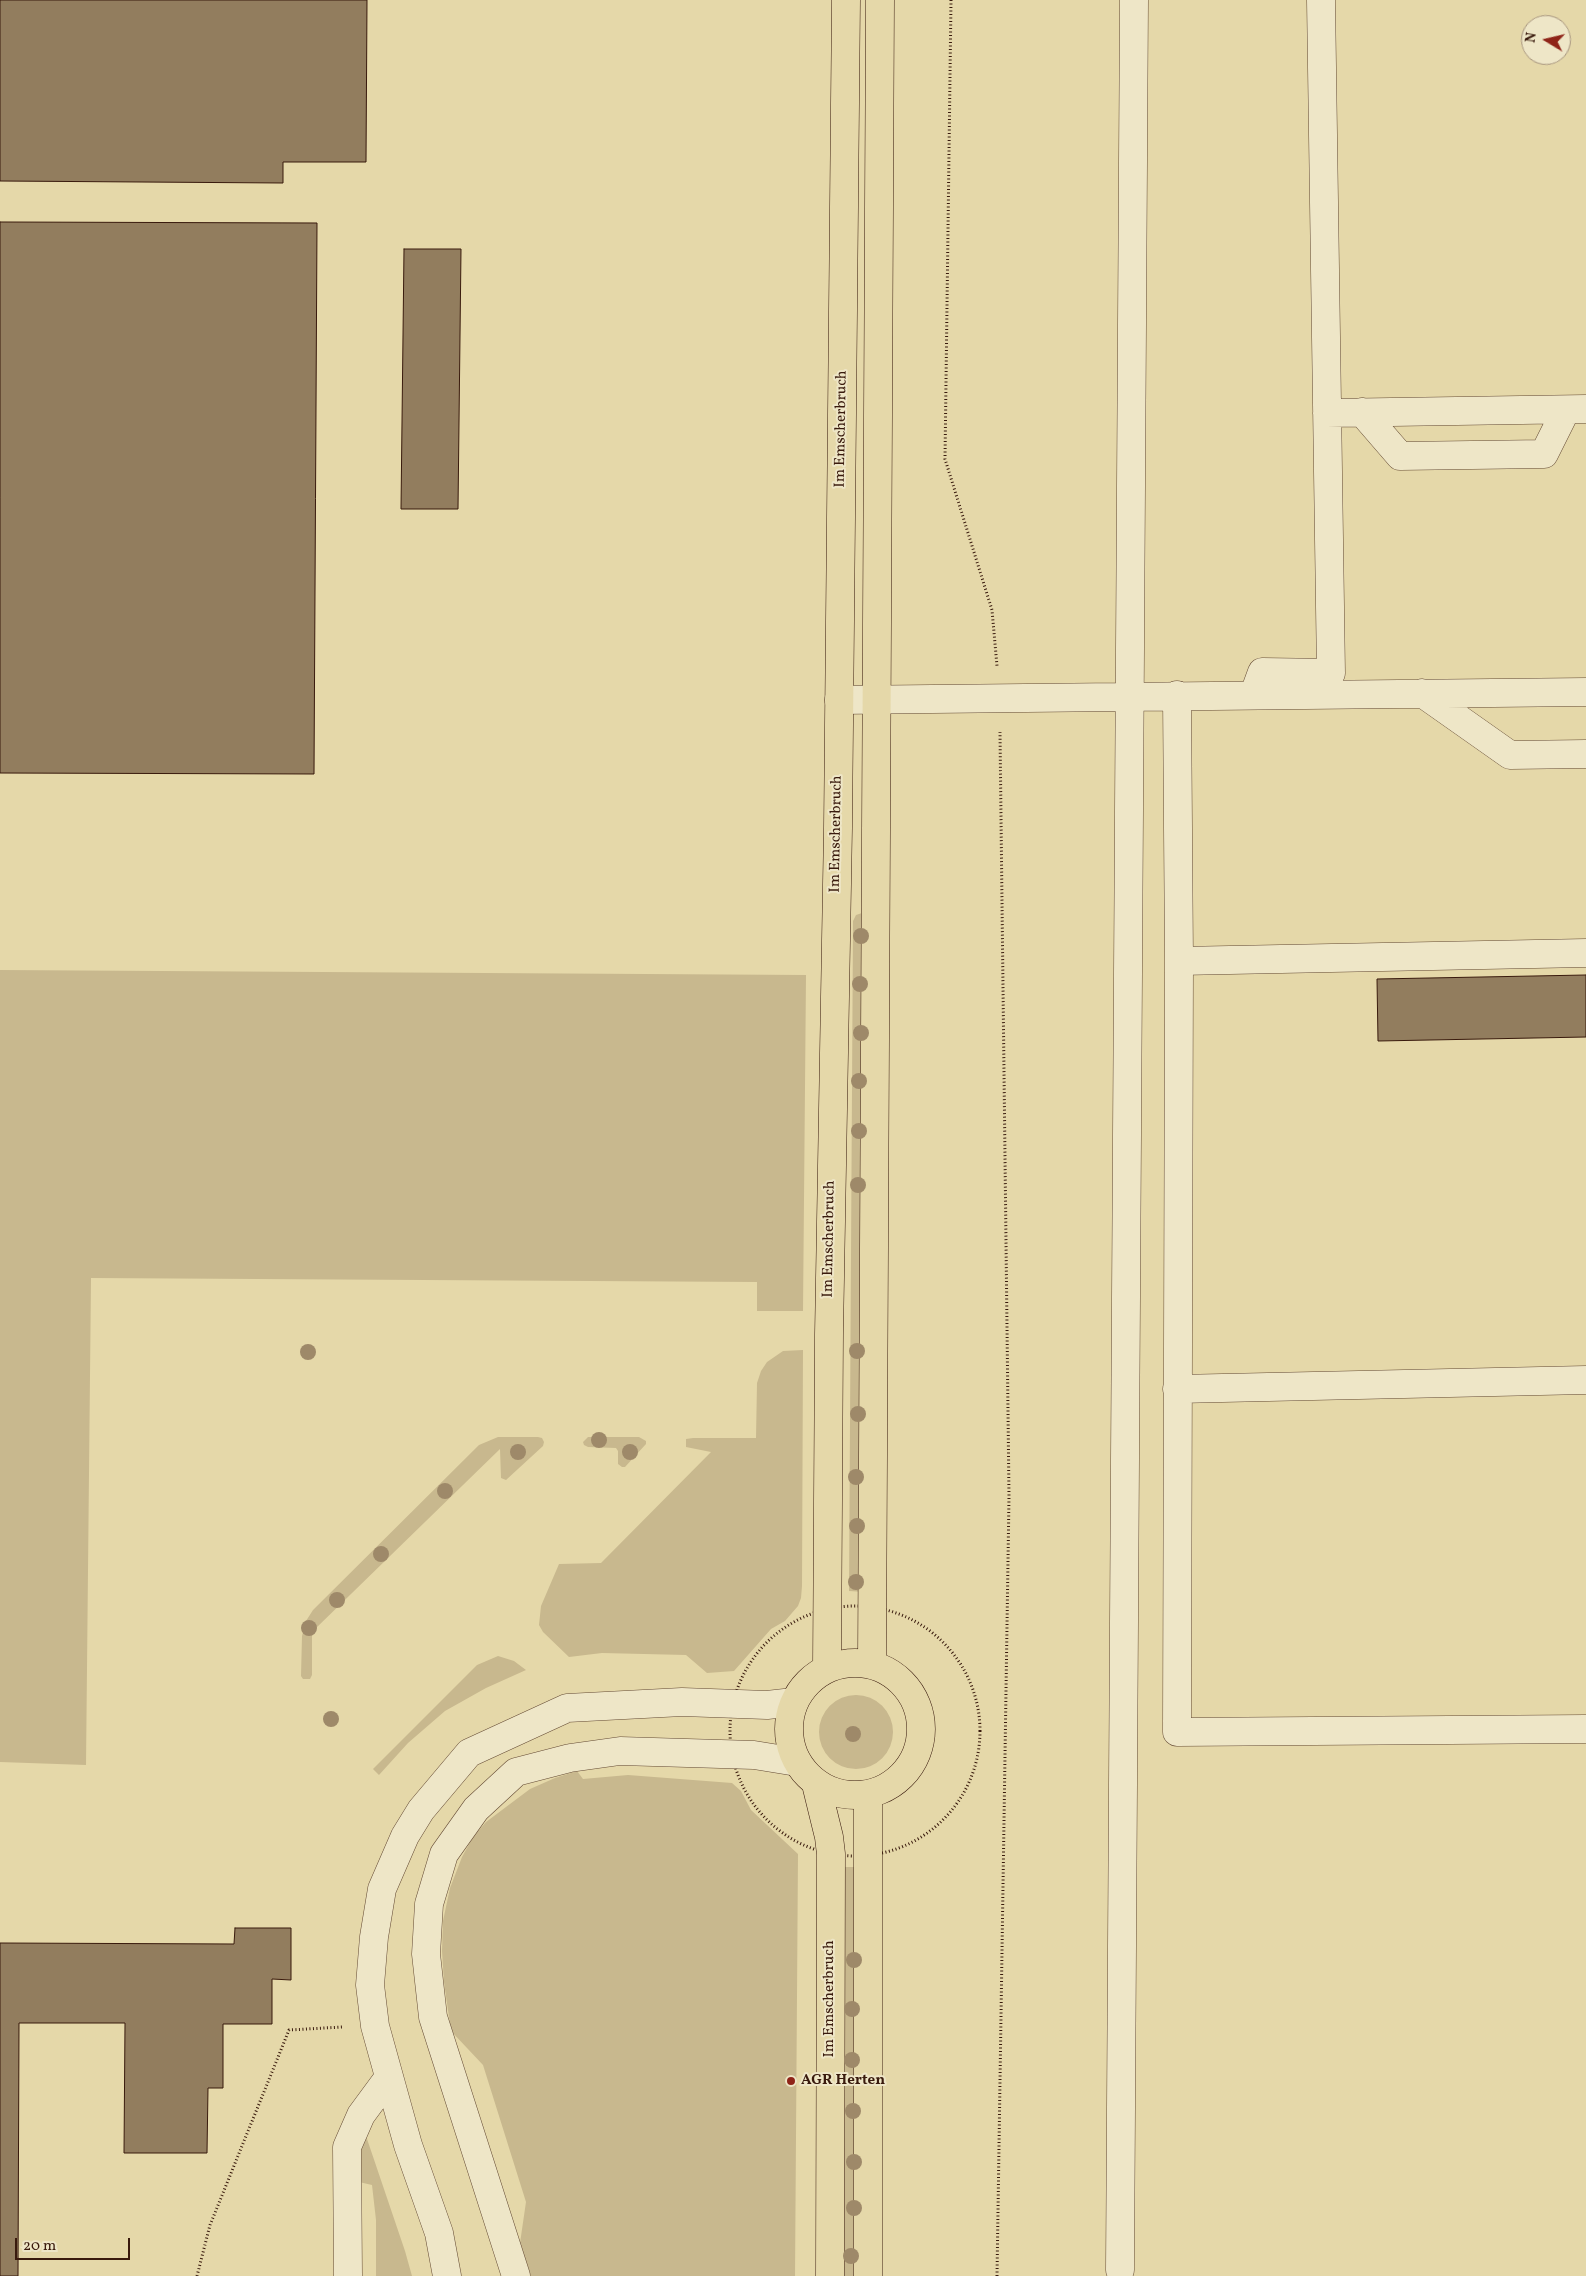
<!DOCTYPE html>
<html>
<head>
<meta charset="utf-8">
<style>
  body { margin:0 }
  #map { position:relative; width:1586px; height:2276px; overflow:hidden; background:#e5d8a9; font-family:Vollkorn,serif }
  canvas { display:block }
  .north { position:absolute; left:1521px; top:15px; width:50px; height:50px; box-sizing:border-box; background:#eee6c7; border:1px solid #a6947d; border-radius:50%; rotate:279deg; font-size:14px; font-weight:700; line-height:20px; text-align:center; color:#391a0d }
  .north::after { content:''; display:block; margin:auto; width:18px; height:22px; background:#8f2418; clip-path:polygon(50% 0,100% 100%,50% 72%,0 100%) }
  .scale { position:absolute; left:15px; top:2238px; width:115px; height:22px; box-sizing:border-box; border:2px solid #391a0d; border-top:0; padding-left:6px; font-size:15px; line-height:18px; white-space:nowrap; color:#391a0d; -webkit-text-stroke:4px #eee6c7; paint-order:stroke }
</style>
</head>
<body>
<div id="map">
<canvas width="1586" height="2276"></canvas>
<div class="north">N</div>
<div class="scale">20 m</div>
</div>
<script>
const context = document.querySelector('canvas').getContext('2d');
context.lineJoin = 'round';
function fillPath(path, color) {
  context.fillStyle = color;
  context.fill(path, 'evenodd');
}
function toPath(rows) {
  const path = new Path2D();
  for (const r of rows) {
    if (r.length === 3) {
      path.moveTo(r[0] + r[2], r[1]);
      path.arc(r[0], r[1], r[2], 0, 2 * Math.PI);
      continue;
    }
    path.moveTo(r[0], r[1]);
    for (let i = 2; i < r.length; i += 2) path.lineTo(r[i], r[i + 1]);
  }
  return path;
}
function stroke(path, color, width, dash) {
  context.strokeStyle = color;
  context.lineWidth = width;
  context.lineCap = dash ? 'butt' : 'round';
  context.setLineDash(dash || []);
  context.stroke(path);
}
function label(font, color, halo, rows, align = 'center') {
  context.font = font + ' Vollkorn,serif';
  context.lineWidth = 4;
  context.setLineDash([]);
  context.textBaseline = 'middle';
  context.strokeStyle = halo;
  context.fillStyle = color;
  for (const [text, x, y, turn = 0] of rows) {
    context.save();
    context.translate(x, y);
    context.rotate((+turn || 0) * Math.PI / 180);
    context.textAlign = isNaN(turn) ? turn : align;
    if (halo) context.strokeText(text, 0, 0);
    context.fillText(text, 0, 0);
    context.restore();
  }
}
fillPath(toPath([
  [862,913,866,914,865,1592,849,1591,853,921,856,915],
  [0,970,806,975,803,1311,757,1311,757,1282,91,1278,86,1765,0,1762],
  [803,1350,802,1586,801,1598,798,1606,785,1621,771,1629,734,1671,707,1673,686,1655,602,1653,569,1657,543,1632,539,1625,541,1606,559,1564,601,1563,711,1452,686,1447,686,1439,693,1438,756,1438,757,1383,761,1371,767,1362,783,1351],
  [498,1437,538,1437,542,1438,544,1442,543,1446,506,1480,501,1478,500,1449,314,1630,312,1634,312,1675,310,1679,303,1679,301,1676,302,1636,306,1621,313,1610,479,1445],
  [588,1437,639,1437,646,1441,646,1444,625,1467,622,1467,618,1464,618,1451,616,1448,588,1447,584,1445,583,1442],
  [498,1656,514,1661,526,1670,486,1688,445,1711,408,1743,379,1775,373,1769,477,1665],
  [856,1732,37],
  [577,1771,583,1779,628,1775,732,1783,741,1791,751,1810,798,1854,795,2276,531,2276,520,2243,526,2202,483,2065,451,2031,444,1982,442,1951,443,1921,450,1888,462,1857,473,1837,486,1822,530,1789,555,1778],
  [845,1867,864,1867,860,2276,844,2276],
  [366,2136,405,2251,412,2276,376,2276,376,2220,372,2185,359,2182,358,2147]
]), '#c8b88e');
const building = toPath([
  [0,0,367,0,366,162,283,162,283,183,0,181,0,0],
  [0,222,317,223,314,774,0,773,0,222],
  [404,249,461,249,458,509,401,509,404,249],
  [1586,975,1586,1037,1378,1041,1377,979,1586,975],
  [235,1928,291,1928,291,1980,272,1979,272,2024,223,2024,223,2088,208,2088,207,2153,124,2153,125,2023,19,2023,18,2276,0,2276,0,1943,234,1944,235,1928]
]);
fillPath(building, '#927d5e');
stroke(building, '#391a0d', 1);
const minor = toPath([
  [1362,412,1400,456,1544,454,1566,410],
  [1327,413,1586,409],
  [1422,693,1510,755,1586,754],
  [1254,694,1262,672,1331,673,1321,0],
  [1177,695,1179,961,1177,1732,1586,1729],
  [839,700,1586,692],
  [1179,961,1586,953],
  [1177,1389,1586,1380],
  [1120,2270,1134,0],
  [348,2276,347,2147,361,2115,389,2077],
  [447,2276,439,2233,408,2145,375,2026,370,1985,374,1937,382,1889,405,1836,421,1810,469,1753,567,1708,682,1702,767,1705,794,1702],
  [516,2276,433,2017,426,1954,429,1904,444,1854,476,1809,516,1772,570,1758,620,1751,754,1755,797,1762]
]);
const major = toPath([
  [855,1729,66],
  [872,1664,880,0],
  [827,1668,829,1334,838,828,846,0],
  [816,1784,829,1837,831,1854,830,2276],
  [868,2276,868,1795]
]);
stroke(minor, '#644a34', 29);
stroke(major, '#391a0d', 29);
stroke(toPath([
  [951,0,945,459,992,610,997,666],
  [855,1731,125],
  [197,2276,210,2225,289,2030,342,2027],
  [997,2276,1009,1496,1000,732]
]), '#391a0d', 3, [1, 2.5]);
stroke(minor, '#eee6c7', 28);
stroke(major, '#e5d8a9', 28);
context.fillStyle = '#9e8969';
for (const [x, y] of [
  [861,936],
  [860,984],
  [861,1033],
  [859,1081],
  [859,1131],
  [858,1185],
  [857,1351],
  [308,1352],
  [858,1414],
  [599,1440],
  [518,1452],
  [630,1452],
  [856,1477],
  [445,1491],
  [857,1526],
  [381,1554],
  [856,1582],
  [337,1600],
  [309,1628],
  [331,1719],
  [853,1734],
  [854,1960],
  [852,2009],
  [852,2060],
  [853,2111],
  [854,2162],
  [854,2208],
  [851,2256]
]) {
  context.beginPath();
  context.arc(x, y, 8, 0, 2 * Math.PI);
  context.fill();
}
for (const [x, y, r, color] of [
  [791,2081,5,"#8f2418"]
]) {
  const dot = new Path2D();
  dot.arc(x, y, r, 0, 2 * Math.PI);
  context.fillStyle = color;
  context.fill(dot);
  stroke(dot, '#eee6c7', 2);
}
label('15px', '#391a0d', '#eee6c7', [
  ["Im Emscherbruch",842,429,-89],
  ["Im Emscherbruch",837,834,-89],
  ["Im Emscherbruch",830,1239,-89],
  ["Im Emscherbruch",830,1999,-90]
]);
label('bold 15px', '#391a0d', '#eee6c7', [
  ["AGR Herten",801,2081]
], 'left');
</script>
</body>
</html>
